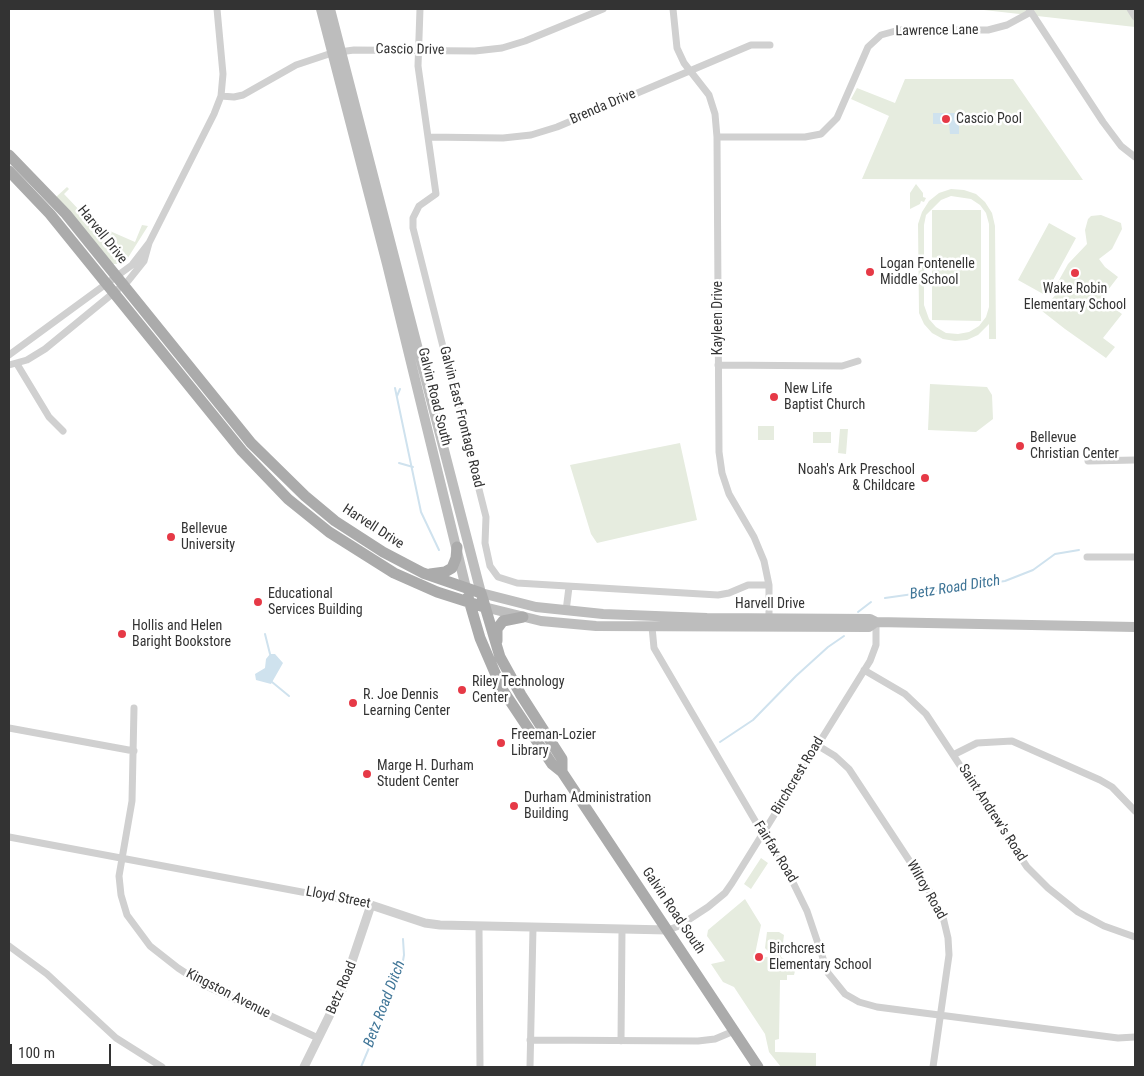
<!DOCTYPE html>
<html>
<head>
<meta charset="utf-8">
<style>
  body { margin:0 }
  #map { position:relative; width:1144px; height:1076px; overflow:hidden; background:#fff; font-family:"Roboto Condensed",sans-serif }
  canvas { display:block }
  .frame { position:absolute; inset:0; border:10px solid #333; pointer-events:none }
  .scale { position:absolute; left:10px; top:1044px; width:101px; height:22px; box-sizing:border-box; border:2px solid #333; border-top:0; padding-left:6px; font-size:15px; line-height:18px; white-space:nowrap; color:#333; -webkit-text-stroke:4px #fff; paint-order:stroke }
</style>
</head>
<body>
<div id="map">
<canvas width="1144" height="1076"></canvas>
<div class="frame"></div>
<div class="scale">100 m</div>
</div>
<script>
const context = document.querySelector('canvas').getContext('2d');
context.lineJoin = 'round';
function fillPath(path, color) {
  context.fillStyle = color;
  context.fill(path, 'evenodd');
}
function toPath(rows) {
  const path = new Path2D();
  for (const r of rows) {
    path.moveTo(r[0], r[1]);
    for (let i = 2; i < r.length; i += 2) path.lineTo(r[i], r[i + 1]);
  }
  return path;
}
function stroke(path, color, width, dash) {
  context.strokeStyle = color;
  context.lineWidth = width;
  context.lineCap = dash ? 'butt' : 'round';
  context.setLineDash(dash || []);
  context.stroke(path);
}
function label(font, color, halo, rows, align = 'center') {
  context.font = font + ' "Roboto Condensed",sans-serif';
  context.lineWidth = 5;
  context.setLineDash([]);
  context.textBaseline = 'middle';
  context.strokeStyle = halo;
  context.fillStyle = color;
  for (const [text, x, y, turn = 0] of rows) {
    context.save();
    context.translate(x, y);
    context.rotate((+turn || 0) * Math.PI / 180);
    context.textAlign = isNaN(turn) ? turn : align;
    if (halo) context.strokeText(text, 0, 0);
    context.fillText(text, 0, 0);
    context.restore();
  }
}
fillPath(toPath([
  [975,9,1135,9,1135,27],
  [905,79,1013,79,1083,180,862,179,889,116,851,99,857,88,895,103],
  [916,184,923,193,923,197,926,198,924,202,921,201,920,204,910,209,910,193],
  [67,187,69,189,64,194,100,232,103,228,135,242,142,225,148,226,124,264,112,264,56,197],
  [951,189,964,190,976,194,985,202,992,213,995,226,996,339,989,339,989,324,978,335,967,340,955,341,943,339,932,333,924,324,919,313,918,224,922,212,929,201,939,193],
  [951,196,971,199,980,205,986,213,989,224,989,307,986,317,979,326,969,332,958,334,946,333,936,327,929,319,924,305,924,225,926,215,941,200],
  [932,210,981,210,981,321,932,320],
  [1101,215,1121,223,1122,229,1112,249,1099,259,1105,267,1118,277,1101,299,1122,314,1103,338,1115,347,1106,358,1065,329,1042,311,1057,293,1054,289,1068,264,1087,244,1085,230,1088,219,1091,216],
  [1049,223,1076,238,1045,295,1018,280],
  [930,384,987,387,992,395,993,419,976,432,928,430],
  [758,426,774,426,774,440,758,440],
  [840,429,848,429,846,454,838,453],
  [813,432,831,432,831,443,813,443],
  [680,443,697,520,597,543,591,534,570,465],
  [761,858,768,863,751,889,744,884],
  [745,899,761,925,754,959,773,956,765,948,767,932,779,932,784,935,781,957,796,967,794,975,787,975,787,980,780,980,779,1039,775,1040,775,1052,816,1053,816,1067,781,1067,769,1052,765,1034,734,987,723,982,711,964,725,961,707,936,708,930]
]), '#e6ecdf');
fillPath(toPath([
  [933,113,959,113,959,134,950,134,949,124,933,124],
  [270,654,275,654,283,663,271,684,256,680,255,674,265,668,266,659]
]), '#cfe2ee');
stroke(toPath([
  [395,388,421,512,439,550],
  [397,396,400,389],
  [399,463,413,467],
  [885,598,1005,581,1033,570,1055,554,1079,550],
  [858,612,871,602],
  [265,634,270,654],
  [272,682,289,696],
  [720,742,753,720,796,676,828,647,844,636],
  [361,1067,401,972,404,955,403,939]
]), '#cfe2ee', 2);
stroke(toPath([
  [420,9,418,66,436,194,419,206,413,218,413,228,486,517,485,543,490,566,498,577,517,583,718,595,729,593,748,585,769,585],
  [673,9,677,48,684,63,709,95,715,114,717,137,719,452,722,473,729,494,754,537,764,561,769,585,769,621],
  [1029,9,1103,122,1121,146,1135,157],
  [1130,9,1135,17],
  [221,96,234,97,243,95,296,65,332,53,354,50,475,51,502,48,525,41,603,9],
  [428,137,503,138,531,135,557,127,751,45,770,45],
  [717,137,805,137,821,134,837,118,868,47,881,35,899,30,988,30,1007,25,1031,12],
  [9,355,132,265,149,243],
  [17,364,49,417,63,431],
  [9,365,27,360,45,349,128,281,144,261,149,243,214,114,221,96,223,74,217,9],
  [718,365,842,366,858,361],
  [1088,461,1135,460],
  [1087,557,1135,557],
  [566,611,569,587],
  [652,627,654,648,757,824,783,862,807,911,828,973,845,994,859,1002,877,1007,1118,1038,1135,1037],
  [864,670,905,694,926,714,1027,867,1048,888,1078,912,1104,926,1135,937],
  [134,708,132,801,119,876,121,895,127,915,150,946,178,968,204,985,318,1038],
  [9,728,134,751],
  [817,745,835,756,849,769,930,892,943,917,948,938,949,955,933,1067],
  [953,755,977,743,1012,741,1100,780,1112,787,1135,811],
  [9,837,371,905],
  [479,927,480,1067],
  [668,930,679,926,708,907,725,893,732,883,870,661,876,645,876,622],
  [9,946,47,974,116,1038,162,1067],
  [530,1040,698,1041,715,1039,734,1031],
  [621,1041,622,930],
  [9,1066,10,1067],
  [530,1067,533,928]
]), '#d0d0d0', 7);
stroke(toPath([
  [304,1067,343,988,371,905,425,923,440,925,668,930]
]), '#d0d0d0', 9);
stroke(toPath([
  [321,9,387,264,466,588],
  [330,9,481,593,536,607,603,614,707,618,870,619,876,622,1135,627],
  [484,607,541,621,596,626,869,627,876,622]
]), '#bdbdbd', 10);
stroke(toPath([
  [9,155,66,214,251,443,305,496,335,521,383,552,423,573,481,593,500,657,521,695,562,759,562,772],
  [9,171,50,214,242,451,288,499,329,532,394,573,437,592,484,607],
  [430,574,445,572,452,568,456,558,457,547],
  [468,597,480,638,502,689,552,764,562,772,758,1067],
  [497,641,497,629,503,621,523,617]
]), '#ababab', 11);
for (const [x, y, r, color] of [
  [946,119,5,"#e63946"],
  [870,272,5,"#e63946"],
  [1075,273,5,"#e63946"],
  [774,397,5,"#e63946"],
  [1020,446,5,"#e63946"],
  [925,478,5,"#e63946"],
  [171,537,5,"#e63946"],
  [258,602,5,"#e63946"],
  [122,634,5,"#e63946"],
  [462,690,5,"#e63946"],
  [353,703,5,"#e63946"],
  [501,743,5,"#e63946"],
  [367,774,5,"#e63946"],
  [514,806,5,"#e63946"],
  [759,957,5,"#e63946"]
]) {
  const dot = new Path2D();
  dot.arc(x, y, r, 0, 2 * Math.PI);
  context.fillStyle = color;
  context.fill(dot);
  stroke(dot, '#fff', 2);
}
label('14px', '#333', '#fff', [
  ["Lawrence Lane",937,31,-1],
  ["Cascio Drive",410,50,1],
  ["Brenda Drive",603,107,-23],
  ["Harvell Drive",102,235,51],
  ["Kayleen Drive",718,318,-90],
  ["Galvin Road South",434,397,76],
  ["Galvin East Frontage Road",461,417,76],
  ["Harvell Drive",373,527,33],
  ["Harvell Drive",770,604],
  ["Birchcrest Road",798,776,-59],
  ["Saint Andrew's Road",992,813,57],
  ["Fairfax Road",775,852,58],
  ["Wilroy Road",926,890,60],
  ["Lloyd Street",338,898,11],
  ["Galvin Road South",673,911,56],
  ["Betz Road",342,988,-67],
  ["Kingston Avenue",228,994,27]
]);
label('14px', '#333', '#fff', [
  ["Cascio Pool",956,119],
  ["Logan Fontenelle",880,264],
  ["Middle School",880,280],
  ["Wake Robin",1075,289,"center"],
  ["Elementary School",1075,305,"center"],
  ["New Life",784,389],
  ["Baptist Church",784,405],
  ["Bellevue",1030,438],
  ["Christian Center",1030,454],
  ["Noah's Ark Preschool",915,470,"right"],
  ["& Childcare",915,486,"right"],
  ["Bellevue",181,529],
  ["University",181,545],
  ["Educational",268,594],
  ["Services Building",268,610],
  ["Hollis and Helen",132,626],
  ["Baright Bookstore",132,642],
  ["Riley Technology",472,682],
  ["Center",472,698],
  ["R. Joe Dennis",363,695],
  ["Learning Center",363,711],
  ["Freeman-Lozier",511,735],
  ["Library",511,751],
  ["Marge H. Durham",377,766],
  ["Student Center",377,782],
  ["Durham Administration",524,798],
  ["Building",524,814],
  ["Birchcrest",769,949],
  ["Elementary School",769,965]
], 'left');
label('italic 15px', '#3f7597', '#fff', [
  ["Betz Road Ditch",955,588,-9],
  ["Betz Road Ditch",385,1004,-69]
]);
</script>
</body>
</html>
